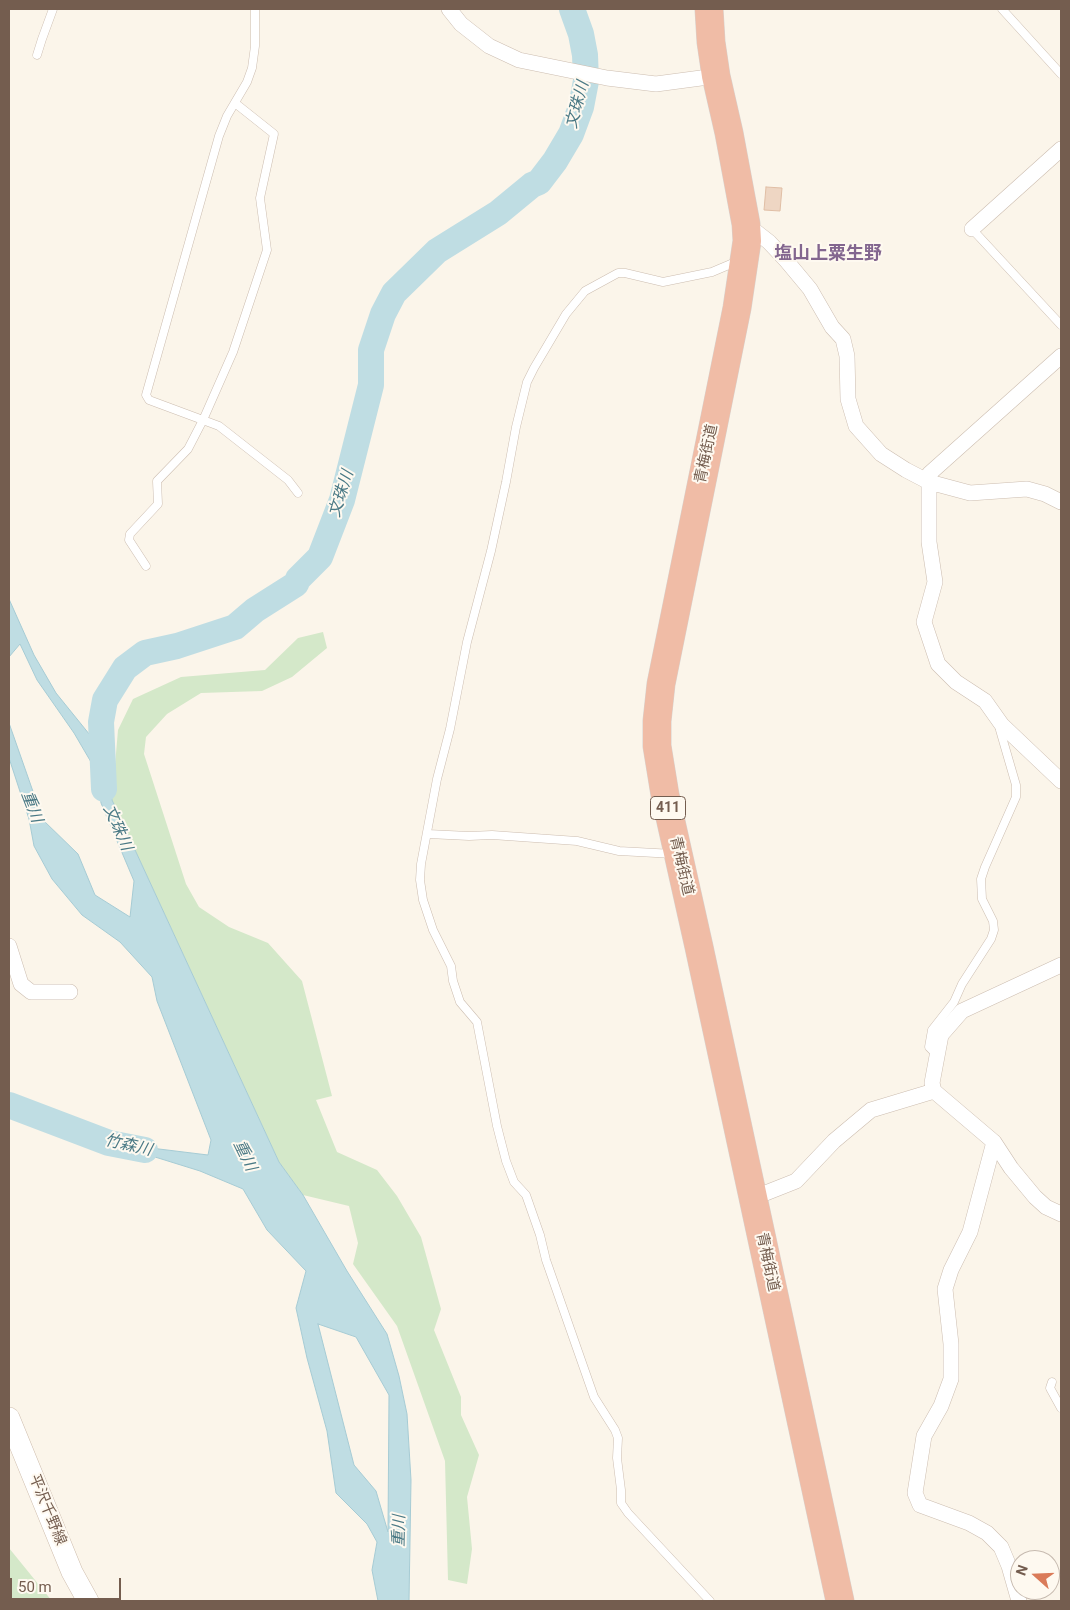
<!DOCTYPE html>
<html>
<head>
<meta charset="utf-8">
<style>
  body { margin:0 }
  #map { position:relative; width:1070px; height:1610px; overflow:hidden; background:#fbf5ea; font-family:Roboto,sans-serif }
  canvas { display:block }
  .frame { position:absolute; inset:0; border:10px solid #745d4f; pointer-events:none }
  .north { position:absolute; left:1010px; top:1550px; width:50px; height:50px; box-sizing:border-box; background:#fef9f0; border:1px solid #c7bbb0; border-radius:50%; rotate:290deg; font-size:14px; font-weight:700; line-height:20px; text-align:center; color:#745d4f }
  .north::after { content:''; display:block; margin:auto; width:18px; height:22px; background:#da7b59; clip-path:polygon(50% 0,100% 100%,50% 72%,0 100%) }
  .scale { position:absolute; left:10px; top:1578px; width:111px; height:22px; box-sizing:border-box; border:2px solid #745d4f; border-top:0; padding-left:6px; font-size:15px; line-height:18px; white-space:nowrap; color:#745d4f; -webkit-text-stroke:4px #fef9f0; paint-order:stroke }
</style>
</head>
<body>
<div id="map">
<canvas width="1070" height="1610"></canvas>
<div class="frame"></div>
<div class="north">N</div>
<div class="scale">50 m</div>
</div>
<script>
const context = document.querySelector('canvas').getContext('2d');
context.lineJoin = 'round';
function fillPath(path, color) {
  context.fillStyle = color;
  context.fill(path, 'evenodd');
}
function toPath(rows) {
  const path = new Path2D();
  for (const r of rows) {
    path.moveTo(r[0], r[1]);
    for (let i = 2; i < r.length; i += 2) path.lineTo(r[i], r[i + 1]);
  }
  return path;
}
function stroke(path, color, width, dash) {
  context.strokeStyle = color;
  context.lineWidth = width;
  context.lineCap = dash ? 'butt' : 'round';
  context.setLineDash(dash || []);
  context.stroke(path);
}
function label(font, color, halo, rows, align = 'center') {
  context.font = font + ' Roboto,"Noto Sans JP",sans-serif';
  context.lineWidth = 4;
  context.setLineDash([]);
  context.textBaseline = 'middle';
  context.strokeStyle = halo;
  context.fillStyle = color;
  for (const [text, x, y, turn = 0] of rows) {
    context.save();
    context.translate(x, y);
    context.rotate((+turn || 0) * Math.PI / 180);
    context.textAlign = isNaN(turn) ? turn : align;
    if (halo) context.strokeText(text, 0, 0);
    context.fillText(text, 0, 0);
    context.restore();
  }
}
fillPath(toPath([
  [323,632,327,648,292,677,262,691,201,693,167,714,146,737,144,754,186,884,199,907,229,927,268,943,302,981,332,1096,316,1100,337,1152,377,1170,397,1196,421,1237,441,1309,434,1330,461,1397,461,1415,479,1455,467,1497,472,1549,467,1584,448,1580,445,1461,397,1326,353,1264,358,1243,349,1206,303,1195,279,1162,112,800,118,730,133,699,181,677,265,670,298,638],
  [9,1548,52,1601,9,1601]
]), '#d4e8c9');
const water = toPath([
  [9,599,34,655,56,693,94,740,108,761,112,800,279,1162,303,1195,347,1271,387,1334,399,1376,407,1414,411,1480,409,1601,378,1601,372,1570,377,1542,367,1524,336,1493,327,1431,307,1358,296,1308,306,1271,267,1230,243,1189,200,1171,110,1143,208,1155,211,1140,157,1001,152,977,120,942,82,915,52,879,34,846,29,819,9,758,9,723,43,820,78,854,95,895,130,917,134,881,101,803,98,774,74,733,37,680,20,644,9,657,9,599],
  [318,1324,356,1337,389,1395,388,1532,376,1491,354,1465,318,1324]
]);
fillPath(water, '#bfdde3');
stroke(water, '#a6cbd4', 1);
stroke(toPath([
  [104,789,101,722,105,700,125,668,145,653,177,646,235,627,255,610,296,584,298,579,320,557,342,500,371,385,371,350,383,314,394,293,437,251,498,213,532,185,539,182,555,161,571,134,581,107,586,81,585,55,581,34,572,9],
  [9,1105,109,1143,145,1150]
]), '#bfdde3', 26);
const building = toPath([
  [766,187,782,188,780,211,764,210,766,187]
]);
fillPath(building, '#eed6c3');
stroke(building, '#e0bea5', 1);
const lane = toPath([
  [255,9,255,46,252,68,247,82,227,116,219,136,146,395,149,400,219,426,288,480,298,493],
  [1002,9,1061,74],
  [37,55,42,39,53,9],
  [972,229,1061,325],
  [146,566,129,540,130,534,158,504,157,481,188,449,203,420,233,352,267,250,260,198,274,134,235,103],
  [428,834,469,836,492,835,577,841,619,851,674,854],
  [937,1055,929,1047,932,1030,954,1002,962,984,991,939,994,930,993,921,982,899,981,879,985,867,1016,797,1016,785,1000,730,1001,727],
  [1052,1382,1050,1388,1061,1408],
  [710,1601,628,1513,621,1503,621,1490,617,1458,618,1438,615,1430,594,1397,546,1260,540,1235,526,1195,514,1182,506,1161,497,1126,477,1022,460,1002,453,981,451,966,433,930,423,900,420,880,421,864,437,779,450,729,467,642,491,551,506,482,516,427,527,382,534,368,566,314,585,291,618,273,625,273,663,282,712,272,738,261]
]);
const street = toPath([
  [449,9,461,24,489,46,519,60,607,78,656,84,716,76],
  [746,224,769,242,785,259,810,289,832,327,843,339,847,356,848,399,856,426,881,454,906,470,929,482,970,493,1027,489,1045,494,1061,502],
  [972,229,1061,149],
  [1061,356,929,474,929,542,935,582,924,622,938,664,956,682,985,701,1002,725,1061,781],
  [9,946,21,984,31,992,70,992],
  [1061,965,962,1011,941,1035,932,1083,934,1091,994,1142,1011,1168,1035,1197,1046,1207,1061,1214],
  [994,1142,970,1232,951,1270,945,1289,951,1344,951,1379,941,1406,924,1436,915,1493,920,1505,969,1523,987,1533,1001,1547,1009,1566,1019,1601],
  [753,1198,796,1181,834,1141,871,1110,934,1091]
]);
const secondary = toPath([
  [9,1418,72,1572,88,1601]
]);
const highway = toPath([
  [709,9,711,42,716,76,729,133,746,224,747,241,737,308,661,684,657,721,657,746,665,795,699,947,840,1601]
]);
stroke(lane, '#ccbdb0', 9);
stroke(street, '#ccbdb0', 16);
stroke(secondary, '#cfbeae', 22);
stroke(highway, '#d8d2ce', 29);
stroke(lane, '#fff', 8);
stroke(street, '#fff', 15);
stroke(secondary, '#fff', 21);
stroke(highway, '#f0bca6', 28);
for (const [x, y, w] of [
  [668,808,35]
]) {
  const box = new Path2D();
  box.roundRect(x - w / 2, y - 11.5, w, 23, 4);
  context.fillStyle = '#fef9f0';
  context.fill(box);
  stroke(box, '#745d4f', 1);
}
label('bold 14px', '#745d4f', null, [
  ["411",668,808]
]);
label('15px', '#745d4f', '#fef9f0', [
  ["青梅街道",707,454,-78],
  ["青梅街道",681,866,77],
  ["青梅街道",767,1262,78],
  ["平沢千野線",47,1510,68]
]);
label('italic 16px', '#4a7985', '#fef9f0', [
  ["文珠川",578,105,-75],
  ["文珠川",342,494,-73],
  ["重川",31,807,69],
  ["文珠川",117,828,66],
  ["竹森川",128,1146,13],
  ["重川",244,1156,64],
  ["重川",400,1531,-89]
]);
label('bold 18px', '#83668f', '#fef9f0', [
  ["塩山上粟生野",828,254]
]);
</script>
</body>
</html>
